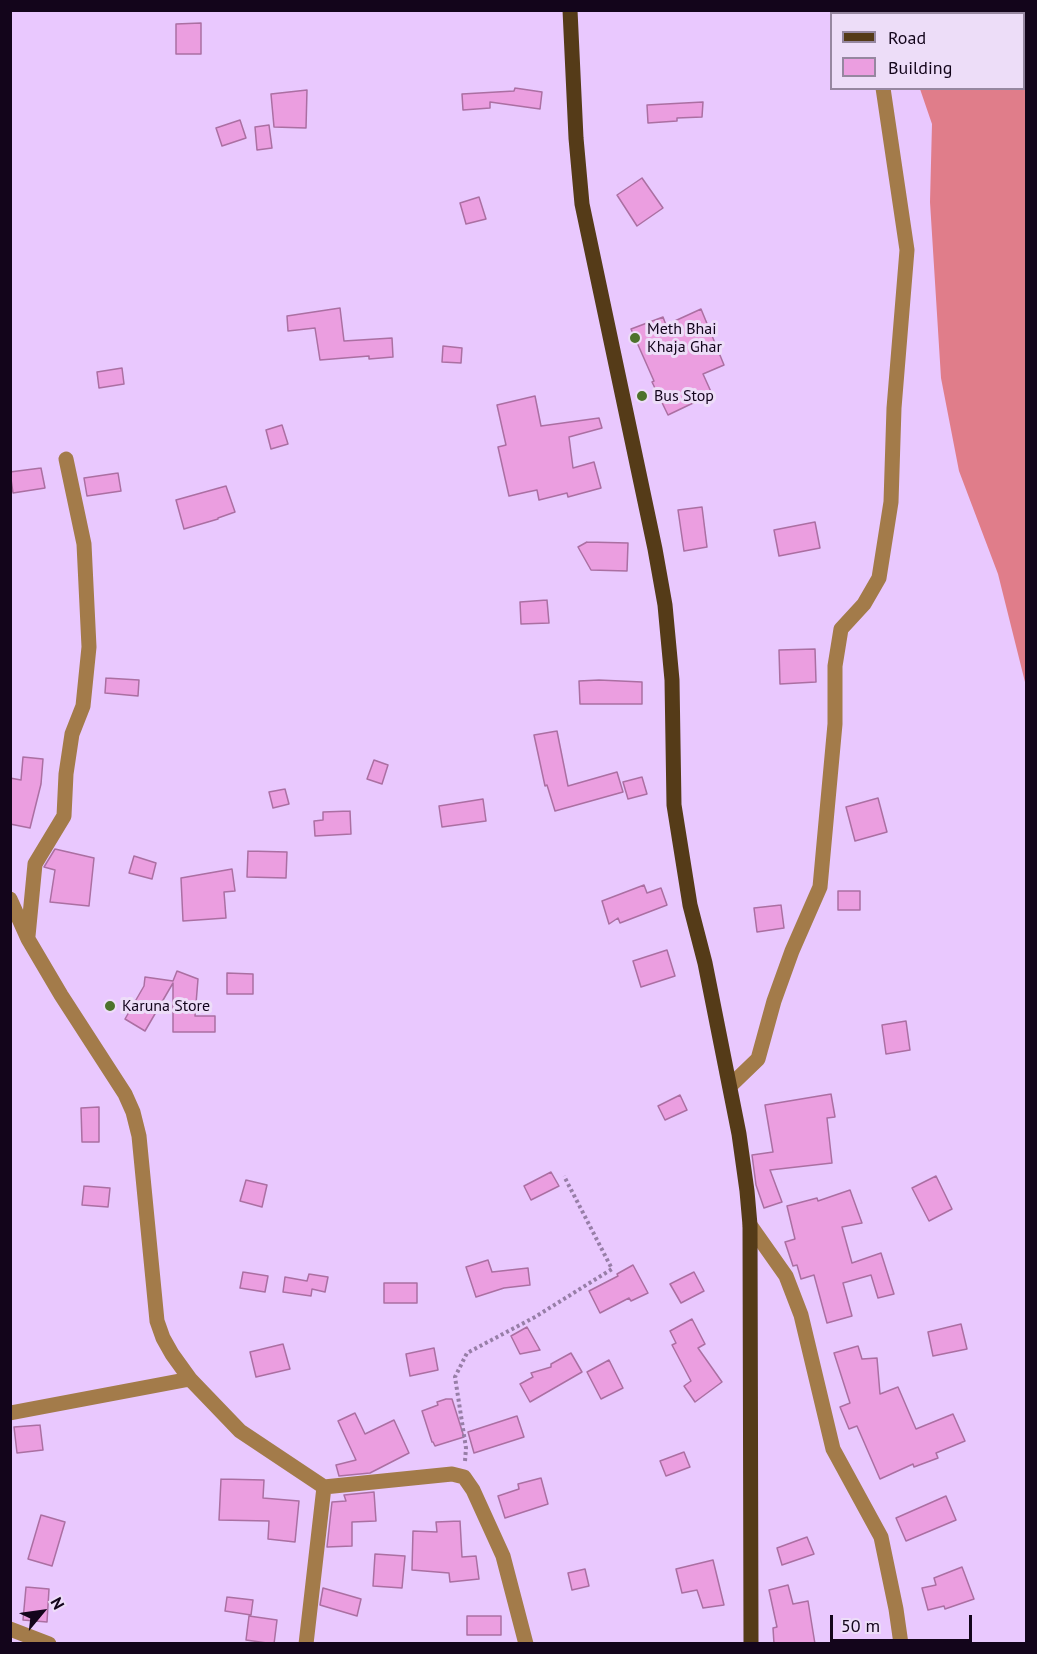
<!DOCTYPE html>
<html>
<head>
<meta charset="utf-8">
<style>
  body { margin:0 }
  #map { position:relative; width:1037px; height:1654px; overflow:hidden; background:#e9c8fe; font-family:"PT Sans",sans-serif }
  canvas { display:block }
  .frame { position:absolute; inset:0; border:12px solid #13051b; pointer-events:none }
  .legend { position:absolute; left:830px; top:12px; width:195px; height:78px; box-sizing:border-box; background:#edddf8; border:2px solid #9687a0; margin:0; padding:8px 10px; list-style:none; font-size:18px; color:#13051b }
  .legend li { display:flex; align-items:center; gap:12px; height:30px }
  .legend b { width:30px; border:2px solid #9687a0 }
  .north { position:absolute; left:12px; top:1582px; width:60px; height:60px; -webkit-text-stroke:4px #edddf8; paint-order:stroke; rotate:61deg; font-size:16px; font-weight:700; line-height:24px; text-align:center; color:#13051b }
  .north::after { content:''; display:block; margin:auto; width:21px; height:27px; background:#13051b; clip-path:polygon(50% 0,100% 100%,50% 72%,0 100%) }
  .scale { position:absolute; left:830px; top:1615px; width:142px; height:27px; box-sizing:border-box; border:3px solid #13051b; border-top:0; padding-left:8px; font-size:18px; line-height:21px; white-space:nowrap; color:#13051b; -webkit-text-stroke:4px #edddf8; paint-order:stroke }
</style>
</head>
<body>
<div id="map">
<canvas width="1037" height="1654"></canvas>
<div class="frame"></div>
<ul class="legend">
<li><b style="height:8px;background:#553b18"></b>Road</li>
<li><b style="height:16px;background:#eb9ee0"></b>Building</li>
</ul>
<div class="north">N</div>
<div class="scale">50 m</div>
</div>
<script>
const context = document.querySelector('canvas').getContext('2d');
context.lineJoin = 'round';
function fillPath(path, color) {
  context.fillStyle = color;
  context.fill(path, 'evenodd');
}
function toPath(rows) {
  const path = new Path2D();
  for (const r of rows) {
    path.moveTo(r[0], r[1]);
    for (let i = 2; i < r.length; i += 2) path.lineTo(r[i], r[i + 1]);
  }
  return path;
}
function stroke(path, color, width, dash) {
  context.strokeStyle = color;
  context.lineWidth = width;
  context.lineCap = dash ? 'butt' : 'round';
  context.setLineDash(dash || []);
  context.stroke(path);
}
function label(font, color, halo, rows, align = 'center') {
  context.font = font + ' "PT Sans",sans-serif';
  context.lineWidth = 6;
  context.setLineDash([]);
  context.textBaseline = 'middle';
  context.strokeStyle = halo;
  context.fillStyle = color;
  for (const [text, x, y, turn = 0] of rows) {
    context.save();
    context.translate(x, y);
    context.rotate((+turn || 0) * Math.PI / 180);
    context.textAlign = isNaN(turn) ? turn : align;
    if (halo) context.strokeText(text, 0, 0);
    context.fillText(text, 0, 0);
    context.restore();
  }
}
fillPath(toPath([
  [893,11,1026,11,1026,686,998,574,959,471,941,378,930,202,932,124,920,89,1024,88,1024,14,894,14]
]), '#e07d8a');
const building = toPath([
  [201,23,201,54,176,54,176,24,201,23],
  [515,88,542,92,540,109,490,102,490,108,463,110,462,94,514,91,515,88],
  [307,90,306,128,274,127,271,94,307,90],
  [703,102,702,117,677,118,677,121,648,123,647,105,703,102],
  [240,120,246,138,222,146,216,128,240,120],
  [269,125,272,148,257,150,255,127,269,125],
  [642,178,663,208,637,226,617,195,642,178],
  [479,197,486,219,466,224,460,203,479,197],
  [340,308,344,341,392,338,393,357,369,359,369,356,320,360,315,328,288,331,287,316,340,308],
  [701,309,724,365,703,374,712,394,668,415,652,382,654,381,631,329,663,317,666,325,701,309],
  [443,346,462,348,461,363,442,362,443,346],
  [122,368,124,384,99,388,97,372,122,368],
  [535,396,541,426,599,418,602,428,569,437,573,468,594,462,601,488,568,497,567,493,539,500,537,490,509,496,498,447,506,445,497,405,535,396],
  [282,425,288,444,271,449,266,430,282,425],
  [41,468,45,488,13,493,10,472,41,468],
  [118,473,121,491,87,496,84,478,118,473],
  [226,486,235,512,218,518,218,519,184,529,176,500,226,486],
  [702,507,707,547,684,551,678,510,702,507],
  [815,522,820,548,779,556,774,530,815,522],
  [587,542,628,543,627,571,591,570,578,547,587,542],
  [547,600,549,623,521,624,520,602,547,600],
  [815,649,816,682,780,684,779,650,815,649],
  [106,678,139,680,138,696,105,693,106,678],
  [599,680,642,682,642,704,580,704,579,681,599,680],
  [557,731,568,786,617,772,623,792,555,811,547,785,545,786,534,735,557,731],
  [23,757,43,759,41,784,30,828,10,824,10,778,21,780,23,757],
  [374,760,388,765,382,784,367,779,374,760],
  [642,777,647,794,628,799,623,782,642,777],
  [285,789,289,804,273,808,269,792,285,789],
  [878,798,887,832,855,841,846,807,878,798],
  [483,799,486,821,442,827,439,806,483,799],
  [350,811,351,834,315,836,314,821,323,820,323,812,350,811],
  [55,849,94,858,89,906,50,902,55,870,44,867,55,849],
  [248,851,287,852,286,878,247,877,248,851],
  [134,856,156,863,152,879,129,873,134,856],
  [232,869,235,891,224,892,226,918,183,921,181,878,232,869],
  [644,885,647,893,661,888,667,905,620,923,618,918,609,924,602,901,644,885],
  [838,891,860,891,860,910,838,910,838,891],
  [781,905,784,928,757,932,754,908,781,905],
  [667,950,675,976,641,987,633,961,667,950],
  [177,971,198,979,195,1016,215,1016,215,1032,173,1032,173,983,145,1031,125,1019,144,986,145,977,173,981,177,971],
  [227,973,253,974,253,994,227,994,227,973],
  [906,1021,910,1050,886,1054,882,1025,906,1021],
  [831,1094,835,1117,827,1118,832,1163,770,1170,782,1202,764,1208,756,1185,752,1155,773,1152,765,1105,831,1094],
  [680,1095,687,1110,665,1120,658,1106,680,1095],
  [99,1107,99,1142,82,1142,81,1108,99,1107],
  [551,1172,559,1186,531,1200,524,1186,551,1172],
  [936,1176,952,1209,929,1221,912,1188,936,1176],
  [246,1180,267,1185,262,1207,240,1201,246,1180],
  [84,1186,110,1188,108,1207,82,1205,84,1186],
  [850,1190,862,1223,842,1227,852,1263,881,1253,894,1294,878,1298,871,1275,843,1283,852,1316,827,1323,814,1275,801,1279,797,1265,793,1266,785,1242,795,1239,787,1206,817,1198,818,1201,850,1190],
  [488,1260,492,1272,528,1268,530,1285,504,1288,476,1297,466,1267,488,1260],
  [633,1265,648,1293,631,1301,629,1298,600,1313,589,1291,618,1276,617,1274,633,1265],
  [243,1272,268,1276,265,1292,240,1288,243,1272],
  [694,1272,704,1291,681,1303,670,1284,694,1272],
  [309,1274,328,1277,325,1292,312,1289,311,1296,283,1292,285,1277,307,1281,309,1274],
  [384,1283,417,1283,417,1303,384,1303,384,1283],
  [692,1319,705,1344,698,1348,722,1382,695,1402,684,1386,691,1381,672,1345,676,1343,670,1331,692,1319],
  [961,1324,967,1349,933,1356,928,1332,961,1324],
  [527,1327,540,1350,520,1354,511,1336,527,1327],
  [283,1344,290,1369,256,1377,250,1352,283,1344],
  [858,1346,862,1359,877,1358,880,1394,898,1387,916,1429,953,1414,965,1441,936,1453,938,1458,914,1467,913,1464,880,1479,857,1426,849,1429,840,1407,850,1403,834,1353,858,1346],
  [434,1348,438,1370,410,1376,406,1354,434,1348],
  [571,1353,582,1372,530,1402,520,1384,533,1377,531,1373,551,1367,551,1364,571,1353],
  [609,1360,623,1388,601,1399,587,1372,609,1360],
  [446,1399,452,1399,464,1437,435,1446,433,1442,432,1442,422,1411,438,1405,437,1402,446,1399],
  [355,1413,365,1434,394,1420,409,1453,370,1473,339,1476,336,1465,356,1460,338,1421,355,1413],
  [517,1416,524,1437,474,1453,468,1432,517,1416],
  [40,1425,43,1450,17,1453,14,1427,40,1425],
  [684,1452,690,1467,666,1476,660,1461,684,1452],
  [541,1478,548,1504,505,1518,498,1496,519,1489,518,1484,541,1478],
  [221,1479,264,1480,263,1498,299,1501,295,1542,268,1539,269,1521,219,1520,221,1479],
  [374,1492,376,1521,352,1522,352,1546,327,1547,332,1502,346,1501,344,1495,374,1492],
  [946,1496,956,1520,906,1541,896,1518,946,1496],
  [41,1515,65,1522,52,1566,28,1559,41,1515],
  [460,1521,462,1557,476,1556,479,1579,450,1582,449,1573,412,1570,413,1531,437,1532,436,1522,460,1521],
  [807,1537,814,1554,782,1565,777,1548,807,1537],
  [375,1554,405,1556,402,1588,373,1586,375,1554],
  [713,1560,724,1605,703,1608,697,1590,682,1593,676,1569,713,1560],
  [962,1567,974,1599,945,1609,944,1606,928,1610,922,1588,936,1585,934,1578,962,1567],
  [585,1569,589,1586,572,1590,568,1573,585,1569],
  [788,1585,793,1604,808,1601,815,1644,774,1644,773,1628,777,1627,769,1590,788,1585],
  [26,1587,49,1589,47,1622,23,1620,26,1587],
  [323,1588,361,1599,357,1616,320,1605,323,1588],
  [227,1597,253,1600,251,1615,225,1611,227,1597],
  [249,1616,277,1620,274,1644,246,1640,249,1616],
  [467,1616,501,1616,501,1635,467,1635,467,1616]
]);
fillPath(building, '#eb9ee0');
stroke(building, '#ab6fa2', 1.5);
stroke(toPath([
  [465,1461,466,1448,455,1377,467,1353,535,1317,612,1269,564,1176]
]), '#977ea7', 4, [3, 3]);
stroke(toPath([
  [859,10,860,14],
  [10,899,28,939,61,995,125,1094,133,1112,139,1136,157,1321,163,1338,172,1354,190,1379,240,1431,324,1487,452,1474,464,1477,473,1490,503,1556,526,1644],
  [28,936,35,864,64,816,66,774,72,734,83,706,89,647,84,544,66,459],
  [730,1086,758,1059,774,1001,792,951,820,887,835,724,835,666,841,629,864,604,879,578,891,502,894,408,907,250,883,88],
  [750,1225,786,1276,801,1315,833,1449,881,1537,896,1609,901,1644],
  [10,1413,190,1379],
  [10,1629,49,1644],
  [306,1644,324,1487]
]), '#a37b4a', 15);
stroke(toPath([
  [570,10,576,138,582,204,655,549,665,605,672,680,674,805,690,905,705,963,739,1134,747,1191,750,1225,751,1644]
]), '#553b18', 15);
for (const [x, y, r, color] of [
  [635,338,6,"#4d722b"],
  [642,396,6,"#4d722b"],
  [110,1006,6,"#4d722b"]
]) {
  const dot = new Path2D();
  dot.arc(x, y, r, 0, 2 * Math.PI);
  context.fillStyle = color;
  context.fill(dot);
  stroke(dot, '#edddf8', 2);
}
label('16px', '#13051b', '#edddf8', [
  ["Meth Bhai",647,329],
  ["Khaja Ghar",647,347],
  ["Bus Stop",654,396],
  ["Karuna Store",122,1006]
], 'left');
</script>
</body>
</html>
